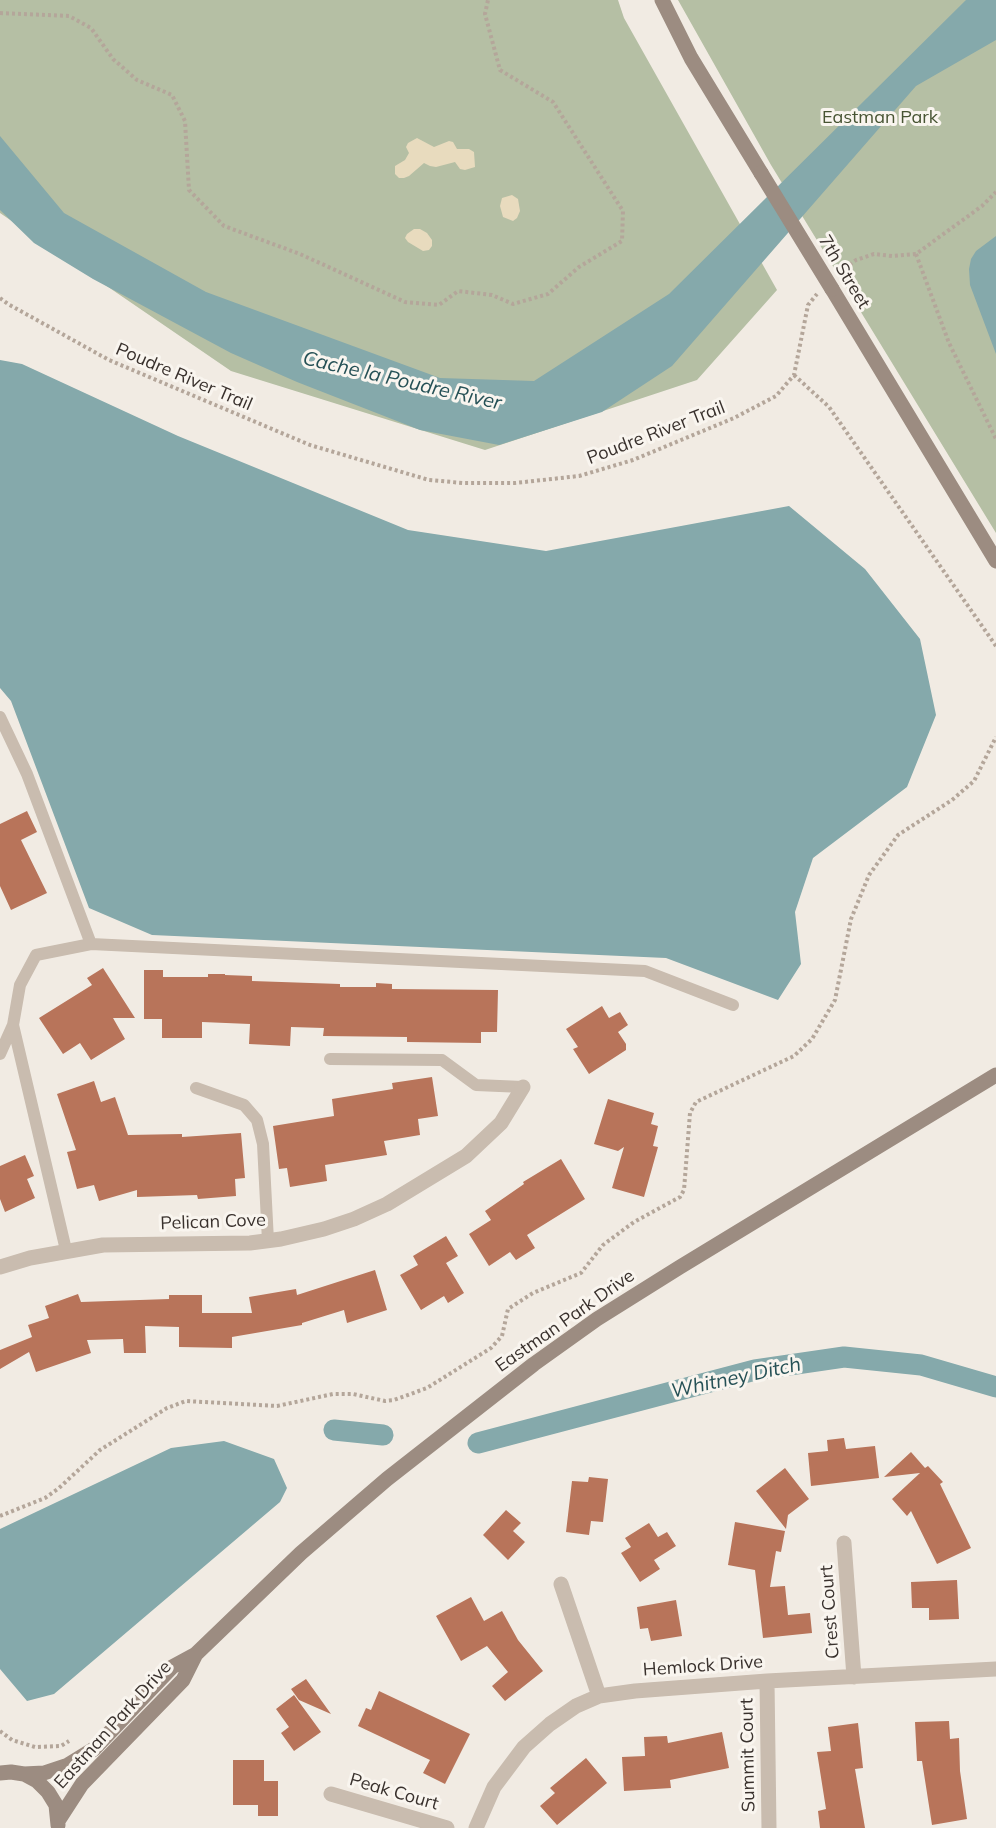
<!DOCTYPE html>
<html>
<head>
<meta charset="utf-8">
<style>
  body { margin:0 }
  canvas { display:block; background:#f1ebe3 }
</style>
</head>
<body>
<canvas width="996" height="1828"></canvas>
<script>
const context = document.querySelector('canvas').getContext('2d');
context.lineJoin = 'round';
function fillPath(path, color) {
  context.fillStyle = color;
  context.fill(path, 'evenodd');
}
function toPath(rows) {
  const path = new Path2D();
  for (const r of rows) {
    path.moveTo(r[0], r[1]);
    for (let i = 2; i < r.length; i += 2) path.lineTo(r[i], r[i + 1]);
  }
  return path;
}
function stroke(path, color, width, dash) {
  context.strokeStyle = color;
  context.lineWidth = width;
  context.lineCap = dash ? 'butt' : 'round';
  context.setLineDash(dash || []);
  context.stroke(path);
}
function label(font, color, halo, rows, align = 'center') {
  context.font = font + ' Mulish,sans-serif';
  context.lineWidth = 6;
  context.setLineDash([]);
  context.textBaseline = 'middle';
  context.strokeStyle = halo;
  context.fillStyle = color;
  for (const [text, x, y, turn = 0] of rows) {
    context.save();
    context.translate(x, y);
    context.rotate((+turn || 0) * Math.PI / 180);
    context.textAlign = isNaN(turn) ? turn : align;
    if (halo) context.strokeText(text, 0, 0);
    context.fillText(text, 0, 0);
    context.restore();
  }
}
fillPath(toPath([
  [0,0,618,0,624,18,777,290,697,380,485,450,231,371,0,213],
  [678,0,996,0,996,533,771,165]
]), '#b5bfa4');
fillPath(toPath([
  [417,138,434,147,449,141,453,142,457,149,469,149,474,152,475,167,465,170,460,169,455,162,436,167,430,166,424,163,409,176,404,178,399,178,395,174,395,166,405,160,409,153,406,147,408,143],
  [512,195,518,199,520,211,517,218,513,221,503,217,500,206,502,198],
  [414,229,420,229,427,233,432,240,432,246,429,250,423,251,408,242,405,238,407,234]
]), '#e8dbbe');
fillPath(toPath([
  [966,0,996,0,996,40,916,86,672,366,602,412,499,445,420,430,297,382,231,353,93,279,34,243,0,210,0,136,64,213,206,292,440,378,534,381,669,294],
  [996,236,996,354,970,285,969,269,971,259,976,251],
  [0,360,22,364,178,436,408,530,546,551,789,506,865,569,920,639,936,715,907,787,813,858,795,912,801,964,778,1000,666,958,152,935,89,908,11,701,0,688],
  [224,1441,274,1459,287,1488,280,1502,54,1694,27,1701,0,1669,0,1529,171,1448]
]), '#85a9ab');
stroke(toPath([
  [334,1430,383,1435],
  [478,1443,755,1370,844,1357,921,1365,996,1387]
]), '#85a9ab', 21);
fillPath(toPath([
  [27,811,37,832,21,840,47,893,11,910,0,886,0,824],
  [103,968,135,1018,113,1018,125,1039,91,1060,80,1043,63,1054,39,1018,92,985,87,978],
  [144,970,163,970,163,977,208,977,208,974,225,974,225,975,252,976,252,981,340,984,340,987,376,987,376,983,392,984,392,989,498,990,497,1032,481,1032,481,1043,407,1042,407,1037,323,1036,324,1028,291,1027,290,1046,249,1044,250,1024,202,1022,202,1038,162,1038,162,1019,144,1019],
  [602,1006,609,1018,620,1012,628,1025,618,1032,626,1044,626,1050,589,1074,573,1049,578,1047,566,1029],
  [432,1077,438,1116,418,1119,420,1135,384,1141,387,1155,325,1165,327,1181,290,1187,287,1168,279,1169,273,1126,334,1116,332,1099,393,1089,392,1083],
  [94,1081,101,1102,115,1097,128,1135,182,1134,182,1137,241,1133,245,1178,235,1179,236,1196,198,1199,197,1195,137,1197,137,1190,99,1201,94,1185,77,1189,67,1152,76,1150,57,1094],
  [608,1099,654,1113,651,1124,658,1126,653,1146,658,1147,644,1197,612,1188,624,1147,618,1151,594,1144],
  [25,1155,34,1176,27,1179,35,1198,5,1212,0,1199,0,1166],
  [561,1159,585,1199,527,1235,535,1248,516,1260,510,1252,489,1266,469,1234,491,1220,485,1211,524,1184,523,1182],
  [446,1236,458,1256,446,1263,464,1293,448,1303,444,1296,421,1310,400,1275,418,1265,413,1256],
  [375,1270,387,1310,347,1323,344,1310,302,1323,302,1325,232,1337,232,1348,179,1347,179,1327,145,1326,146,1353,124,1353,123,1339,87,1340,91,1353,36,1372,29,1352,0,1369,0,1350,32,1337,28,1325,49,1318,45,1306,78,1294,81,1302,169,1299,169,1295,202,1295,202,1313,252,1313,249,1297,296,1289,297,1295],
  [844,1438,846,1449,875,1446,879,1478,811,1486,808,1453,828,1451,827,1440],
  [911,1452,925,1468,928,1466,943,1482,940,1484,971,1548,937,1564,911,1511,907,1516,892,1499,920,1473,884,1477],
  [785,1468,809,1499,788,1515,786,1529,756,1491],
  [589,1477,608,1479,603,1522,591,1521,589,1535,566,1532,572,1481,588,1482],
  [506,1510,521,1523,513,1531,525,1542,508,1560,483,1535],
  [735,1522,785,1531,781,1552,776,1551,770,1587,785,1586,788,1615,810,1613,812,1633,763,1638,755,1570,728,1565],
  [649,1523,658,1537,667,1532,676,1546,654,1560,660,1569,640,1582,621,1553,631,1547,625,1538],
  [957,1580,959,1619,929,1620,929,1608,912,1608,911,1582],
  [471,1597,484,1621,502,1611,518,1640,543,1671,505,1701,492,1686,508,1672,487,1646,461,1661,436,1616],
  [676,1600,682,1636,651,1641,648,1628,640,1629,637,1607],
  [306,1679,331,1714,299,1700,291,1689],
  [379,1691,470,1734,445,1784,423,1773,430,1760,358,1726,366,1708,371,1710],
  [294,1695,321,1732,294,1751,281,1733,289,1727,276,1709],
  [949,1721,950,1739,959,1738,960,1771,967,1819,932,1825,922,1761,917,1761,915,1722],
  [858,1723,863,1768,855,1769,865,1828,820,1828,818,1811,826,1809,817,1752,831,1751,828,1727],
  [722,1732,729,1768,670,1780,671,1788,624,1791,622,1757,645,1756,644,1737,667,1736,668,1743],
  [586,1758,607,1783,557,1825,540,1806,555,1793,550,1788],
  [233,1760,264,1760,264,1781,278,1781,278,1816,258,1816,258,1805,233,1805]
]), '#b8745a');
stroke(toPath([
  [0,13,69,16,91,28,113,59,137,80,172,95,185,121,189,190,224,226,300,254,405,302,439,305,458,291,492,295,513,304,548,294,579,267,622,241,623,211,553,102,500,70,485,14,488,0],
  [916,254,949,343,996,439],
  [840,272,856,260,874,254,892,256,916,254,982,206,996,192],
  [0,298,8,304,109,360,310,445,429,480,463,483,515,483,579,476,633,460,734,418,776,396,794,375,808,305,817,294],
  [794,375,829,407,996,646],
  [0,1516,45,1498,59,1488,100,1450,167,1408,186,1401,277,1406,333,1394,353,1394,385,1401,394,1400,427,1388,491,1348,502,1336,508,1309,533,1293,581,1273,603,1245,634,1222,680,1197,684,1190,690,1113,696,1102,794,1056,812,1039,835,1000,851,919,869,875,898,835,952,800,974,781,996,737],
  [0,1731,12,1740,35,1747,61,1746,69,1741]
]), '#b4a69a', 4, [3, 3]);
stroke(toPath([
  [0,717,27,774,91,944],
  [13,1025,66,1250],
  [0,1054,13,1025,20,985,36,955,91,944,645,971,733,1005],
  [330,1059,442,1060,476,1085,523,1087],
  [196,1088,244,1105,257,1120,263,1144,268,1241]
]), '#c9bcaf', 12);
stroke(toPath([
  [0,1267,30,1258,103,1245,250,1243,281,1239,324,1229,354,1219,387,1204,466,1156,501,1123,523,1087],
  [844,1543,854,1677],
  [561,1584,599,1696],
  [767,1681,769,1828],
  [331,1794,447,1828],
  [476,1828,494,1787,524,1747,550,1724,576,1706,599,1696,635,1691,767,1681,996,1669]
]), '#c9bcaf', 15);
stroke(toPath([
  [662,0,691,58,761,173],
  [832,289,996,561],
  [0,1773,11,1772,24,1774,37,1781,48,1792,56,1805,58,1825],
  [24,1774,44,1773,68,1765,94,1749,172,1667,196,1654,301,1553,387,1479,534,1364,597,1319,680,1267,996,1075],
  [58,1821,82,1784,183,1680,196,1654]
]), '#9c8c81', 15);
stroke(toPath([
  [761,173,832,289]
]), '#9c8c81', 15);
label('18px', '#475433', '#f9f5ef', [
  ["Eastman Park",880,118]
]);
label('18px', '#39312d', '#f9f5ef', [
  ["7th Street",844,272,59],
  ["Poudre River Trail",184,377,23],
  ["Poudre River Trail",656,433,-21],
  ["Pelican Cove",213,1222,-2],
  ["Eastman Park Drive",565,1321,-35],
  ["Crest Court",830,1612,-94],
  ["Hemlock Drive",703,1666,-4],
  ["Eastman Park Drive",113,1725,-48],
  ["Summit Court",748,1755,-91],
  ["Peak Court",394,1792,16]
]);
label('italic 20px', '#265156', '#f9f5ef', [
  ["Cache la Poudre River",402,381,13],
  ["Whitney Ditch",736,1378,-12]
]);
</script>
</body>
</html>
